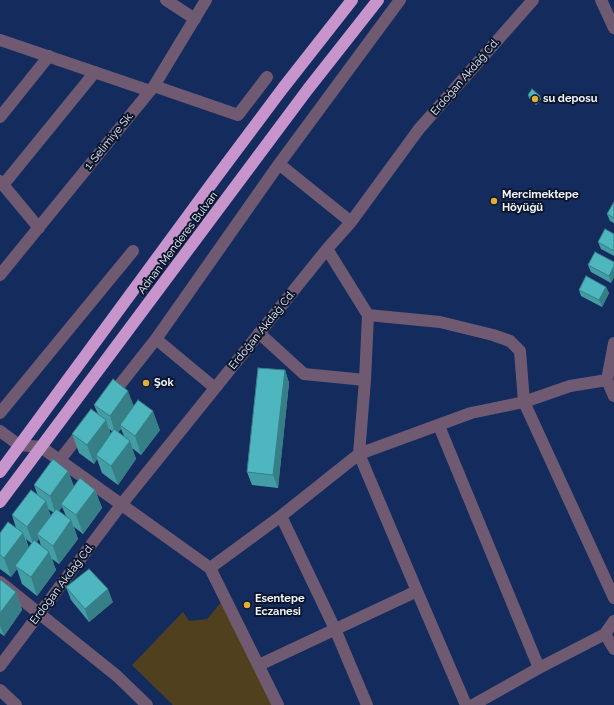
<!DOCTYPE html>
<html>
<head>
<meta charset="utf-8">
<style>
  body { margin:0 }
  canvas { display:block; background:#142b5e }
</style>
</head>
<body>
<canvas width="614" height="705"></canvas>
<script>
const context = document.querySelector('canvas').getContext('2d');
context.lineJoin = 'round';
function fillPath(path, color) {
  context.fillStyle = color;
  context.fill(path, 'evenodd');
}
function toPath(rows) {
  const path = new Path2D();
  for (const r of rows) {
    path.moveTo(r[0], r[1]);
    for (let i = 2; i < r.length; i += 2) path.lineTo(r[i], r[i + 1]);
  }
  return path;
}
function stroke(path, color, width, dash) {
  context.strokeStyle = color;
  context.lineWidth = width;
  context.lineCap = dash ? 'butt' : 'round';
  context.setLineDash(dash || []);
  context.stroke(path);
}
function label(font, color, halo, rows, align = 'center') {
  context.font = font + ' Raleway,sans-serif';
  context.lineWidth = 4;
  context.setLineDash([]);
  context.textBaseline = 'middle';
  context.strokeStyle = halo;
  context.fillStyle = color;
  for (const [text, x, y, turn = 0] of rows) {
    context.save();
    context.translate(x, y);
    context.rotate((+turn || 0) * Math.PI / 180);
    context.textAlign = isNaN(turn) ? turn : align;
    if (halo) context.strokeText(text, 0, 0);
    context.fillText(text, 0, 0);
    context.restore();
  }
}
fillPath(toPath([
  [223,600,272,705,173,705,132,665,183,612,189,621,207,619]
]), '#51401e');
stroke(toPath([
  [166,0,195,19],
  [601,0,614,28],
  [0,40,150,91],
  [154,86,238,115,267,77],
  [0,117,49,56],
  [279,164,351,222],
  [0,181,39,228],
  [3,185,95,72],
  [0,275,154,86,206,0],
  [368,315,440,322,493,335,510,341,520,351,524,402,614,598],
  [259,333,304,374,365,380],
  [614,343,607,380,614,396],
  [215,388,156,339,279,164,400,0],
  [111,396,156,339],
  [0,413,133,251],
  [439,426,539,668,473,705],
  [0,431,19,445,41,447,210,568],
  [59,461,84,429],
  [281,516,335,629,367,705],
  [0,582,117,676,147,705],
  [417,591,466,705],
  [614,621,605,634,614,649],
  [259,665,417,591,359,454,471,413,524,402,570,386,607,380],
  [0,666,121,505,327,249,351,222,419,129,533,0],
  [539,668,605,634],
  [0,690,16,705],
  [278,705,210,568,281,516,359,454,365,380,368,315,327,249]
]), '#6f5a71', 12);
stroke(toPath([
  [0,472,215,179,283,88,352,0],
  [0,502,308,89,378,0]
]), '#c795cc', 12);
fillPath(toPath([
  [528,95,541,99,536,105,529,98],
  [614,202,614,223,610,221,607,214],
  [614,234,614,256,601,249,598,242],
  [614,262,614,277,611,283,591,272,588,265],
  [606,287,609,293,602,307,581,296,579,290],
  [285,370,289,383,278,488,252,485,247,472],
  [94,405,134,406,160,430,141,455,132,448,136,459,118,485,102,473,97,459,94,464,79,453,72,434,98,414],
  [109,429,113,432,111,434],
  [121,429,124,436,118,432],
  [68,471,74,487,95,490,102,508,83,534,74,527,78,539,59,564,52,559,56,570,37,596,22,584,17,569,11,577,0,569,0,533,16,528,12,515,38,496,34,485],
  [62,507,66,516,59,511],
  [48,509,54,513,51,516],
  [26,539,32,544,29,548],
  [39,539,41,546,36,542],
  [0,581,16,592,22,610,4,636,0,633],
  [66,587,113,602,89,622,71,600]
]), '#439da4');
fillPath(toPath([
  [540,96,541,99,536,105,535,101],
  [614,266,614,277,611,283,609,276],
  [606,287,609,293,602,307,599,300],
  [285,370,289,383,278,488,273,475],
  [128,391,135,409,120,425,121,429,116,435,110,416],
  [153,411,160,430,141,455,135,436],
  [106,420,112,439,96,455,97,459,94,464,87,445],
  [130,441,136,459,118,485,111,466],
  [68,471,75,489,61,504,62,507,56,515,50,496],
  [95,490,102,508,83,534,76,515],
  [46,501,52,520,37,534,39,539,34,546,27,527],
  [71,520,78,539,59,564,53,546],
  [23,533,30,552,15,566,17,569,11,577,4,558],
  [49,552,56,570,37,596,31,577],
  [108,589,113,602,89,622,85,609],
  [16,592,22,610,4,636,0,626,0,613]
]), '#377f86');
const building = toPath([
  [532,89,540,96,535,101,528,95,532,89],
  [614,202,614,218,607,214,614,202],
  [605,229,614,234,614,251,598,242,605,229],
  [595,252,614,262,614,266,609,276,588,265,595,252],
  [586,276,606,287,599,300,579,290,586,276],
  [258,368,285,370,273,475,247,472,258,368],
  [113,379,128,391,110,416,94,405,113,379],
  [138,400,153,411,135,436,120,425,138,400],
  [91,409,106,420,87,445,72,434,91,409],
  [114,429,130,441,111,466,96,455,114,429],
  [53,459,68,471,50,496,34,485,53,459],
  [80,478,95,490,76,515,61,504,80,478],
  [31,490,46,501,27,527,12,515,31,490],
  [56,509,71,520,53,546,37,534,56,509],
  [8,522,23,533,4,558,0,555,0,533,8,522],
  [34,540,49,552,31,577,15,566,34,540],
  [89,569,108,589,85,609,66,587,89,569],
  [1,580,16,592,0,613,0,581,1,580]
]);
fillPath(building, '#4eb6bf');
stroke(building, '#377f86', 1);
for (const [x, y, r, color] of [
  [535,99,4,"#e3ae35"],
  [494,201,4,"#e3ae35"],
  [146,383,4,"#e3ae35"],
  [247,605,4,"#e3ae35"]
]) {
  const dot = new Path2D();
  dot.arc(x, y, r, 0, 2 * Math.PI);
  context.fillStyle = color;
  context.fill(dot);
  stroke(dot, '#0b162c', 1.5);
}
label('11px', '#f1f4fb', '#0b162c', [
  ["Erdoğan Akdağ Cd.",465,77,-49],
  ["1. Selimiye Sk.",109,141,-51],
  ["Adnan Menderes Bulvarı",178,243,-53],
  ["Erdoğan Akdağ Cd.",262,330,-51],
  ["Erdoğan Akdağ Cd.",62,584,-53]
]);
label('bold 11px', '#f1f4fb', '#0b162c', [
  ["su deposu",543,99],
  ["Mercimektepe",502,195],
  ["Höyüğü",502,208],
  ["Şok",154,383],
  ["Esentepe",255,599],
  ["Eczanesi",255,612]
], 'left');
</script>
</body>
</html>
